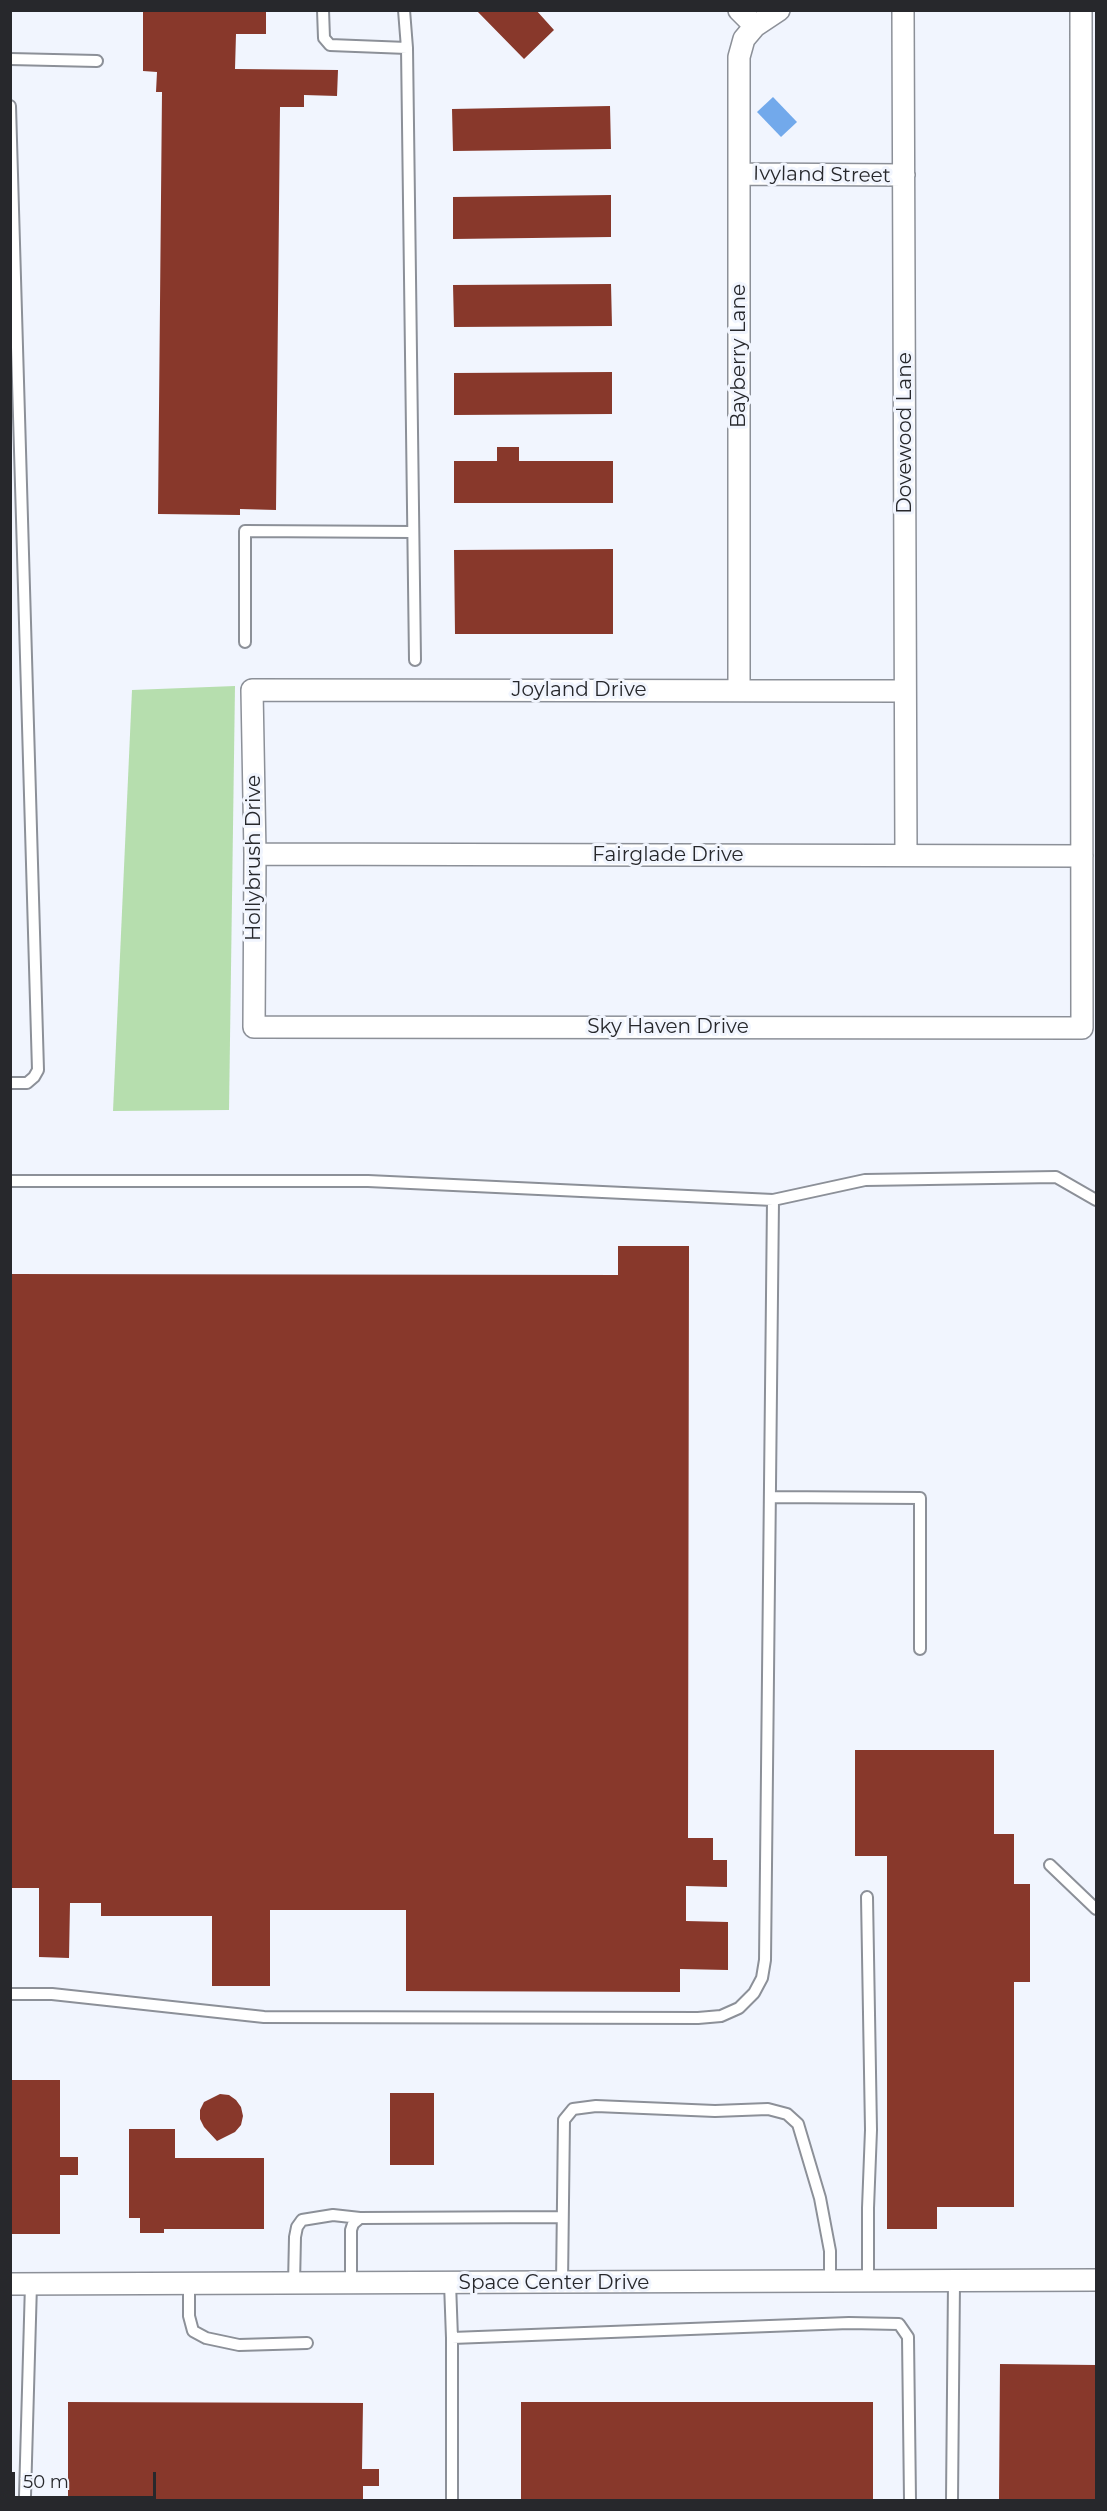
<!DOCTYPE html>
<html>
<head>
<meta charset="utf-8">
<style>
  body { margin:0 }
  #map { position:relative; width:1107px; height:2511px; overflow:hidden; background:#f1f5fe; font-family:Montserrat,sans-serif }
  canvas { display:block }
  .frame { position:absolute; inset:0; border:12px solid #27282c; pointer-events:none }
  .scale { position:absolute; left:12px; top:2472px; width:144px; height:27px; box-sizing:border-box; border:3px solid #27282c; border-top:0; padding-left:8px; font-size:18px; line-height:21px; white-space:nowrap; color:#27282c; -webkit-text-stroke:4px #f1f5fe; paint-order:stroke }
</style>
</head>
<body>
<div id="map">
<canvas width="1107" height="2511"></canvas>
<div class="frame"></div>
<div class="scale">50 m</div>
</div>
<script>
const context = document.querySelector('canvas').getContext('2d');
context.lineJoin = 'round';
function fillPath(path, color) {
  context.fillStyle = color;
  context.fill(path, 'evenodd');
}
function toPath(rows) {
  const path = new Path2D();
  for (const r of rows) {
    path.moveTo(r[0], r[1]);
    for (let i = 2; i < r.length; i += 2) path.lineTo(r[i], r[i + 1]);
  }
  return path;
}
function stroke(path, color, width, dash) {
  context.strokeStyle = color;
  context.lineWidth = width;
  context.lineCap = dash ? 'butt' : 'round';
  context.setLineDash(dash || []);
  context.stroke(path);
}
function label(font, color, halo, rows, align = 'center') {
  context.font = font + ' Montserrat,sans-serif';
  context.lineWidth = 6;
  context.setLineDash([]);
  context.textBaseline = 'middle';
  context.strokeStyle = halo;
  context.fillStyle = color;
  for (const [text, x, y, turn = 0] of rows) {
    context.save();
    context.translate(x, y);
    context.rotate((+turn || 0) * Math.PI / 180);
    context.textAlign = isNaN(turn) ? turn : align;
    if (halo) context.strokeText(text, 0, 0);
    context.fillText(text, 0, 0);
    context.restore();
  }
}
fillPath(toPath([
  [235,686,229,1110,113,1111,132,690]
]), '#b6deae');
fillPath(toPath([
  [773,97,797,122,781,137,757,112]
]), '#72a9eb');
fillPath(toPath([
  [143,10,266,10,266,34,236,34,235,69,338,70,337,96,304,95,304,107,280,107,276,510,240,509,240,515,158,514,162,92,156,92,157,72,143,71],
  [476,10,536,10,554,30,524,59],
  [610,106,611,149,453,151,452,109],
  [611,195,611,237,453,239,453,197],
  [611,284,612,326,454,327,453,285],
  [612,372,612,414,454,415,454,373],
  [497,447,519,447,519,461,613,461,613,503,454,503,454,461,497,461],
  [613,549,613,634,455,634,454,550],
  [618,1246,689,1246,688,1838,713,1838,713,1860,727,1860,727,1887,686,1886,686,1921,728,1922,728,1970,680,1969,680,1992,406,1991,406,1910,270,1910,270,1986,212,1986,212,1916,101,1916,101,1903,70,1903,69,1958,39,1957,39,1888,10,1888,10,1274,618,1275],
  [855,1750,994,1750,994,1834,1014,1834,1014,1884,1030,1884,1030,1982,1014,1982,1014,2207,937,2207,937,2229,887,2229,887,1856,855,1856],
  [10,2080,60,2080,60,2157,78,2157,78,2175,60,2175,60,2234,10,2234],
  [390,2093,434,2093,434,2165,390,2165],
  [220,2094,229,2095,236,2100,241,2107,243,2116,241,2125,235,2132,217,2141,204,2127,200,2119,200,2110,204,2102],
  [129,2129,175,2129,175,2158,264,2158,264,2229,164,2229,164,2233,140,2233,140,2218,129,2218],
  [1000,2364,1096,2365,1096,2500,999,2500],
  [68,2402,363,2403,362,2469,379,2469,379,2486,363,2486,363,2500,68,2500],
  [521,2402,873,2402,873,2500,521,2500]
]), '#88382b');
const service = toPath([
  [323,10,324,38,330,45,407,48],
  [404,10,407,48,415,660],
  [10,59,97,61],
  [10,106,38,1070,34,1077,27,1083,10,1083],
  [245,642,245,531,413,532],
  [10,1181,368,1181,773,1200,765,1960,762,1978,754,1993,739,2008,721,2016,698,2018,264,2017,52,1994,10,1994],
  [773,1200,865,1180,1056,1177,1096,1200],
  [770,1497,920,1498,920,1649],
  [1050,1865,1096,1909],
  [867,1897,871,2130,868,2208,868,2282],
  [351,2283,351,2230,353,2224,360,2218,561,2217],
  [450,2283,452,2338,849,2323,899,2324,908,2337,910,2500],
  [562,2283,564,2120,573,2109,596,2106,715,2111,768,2109,787,2114,798,2124,820,2198,830,2251,830,2282],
  [189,2284,189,2316,193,2331,206,2338,239,2345,307,2343],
  [294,2284,295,2237,297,2227,302,2220,333,2215,360,2218],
  [452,2338,452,2500],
  [25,2496,31,2284],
  [952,2500,954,2282]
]);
const minor = toPath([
  [739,10,755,26],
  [903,10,906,855],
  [739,174,904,175],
  [739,690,739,57,744,39,755,26,779,10],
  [905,691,252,690,255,854,254,1027,1082,1028,1081,10],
  [255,854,1082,856],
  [10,2284,1096,2280]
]);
stroke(service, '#8c9098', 14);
stroke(minor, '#8c9098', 24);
stroke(service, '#fff', 10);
stroke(minor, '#fff', 21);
label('20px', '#27282c', '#f1f5fe', [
  ["Ivyland Street",822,175,1],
  ["Bayberry Lane",739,356,-90],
  ["Dovewood Lane",905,433,-90],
  ["Joyland Drive",579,690],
  ["Fairglade Drive",668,855],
  ["Hollybrush Drive",254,858,-90],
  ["Sky Haven Drive",668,1027],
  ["Space Center Drive",554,2283]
]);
</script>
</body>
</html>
